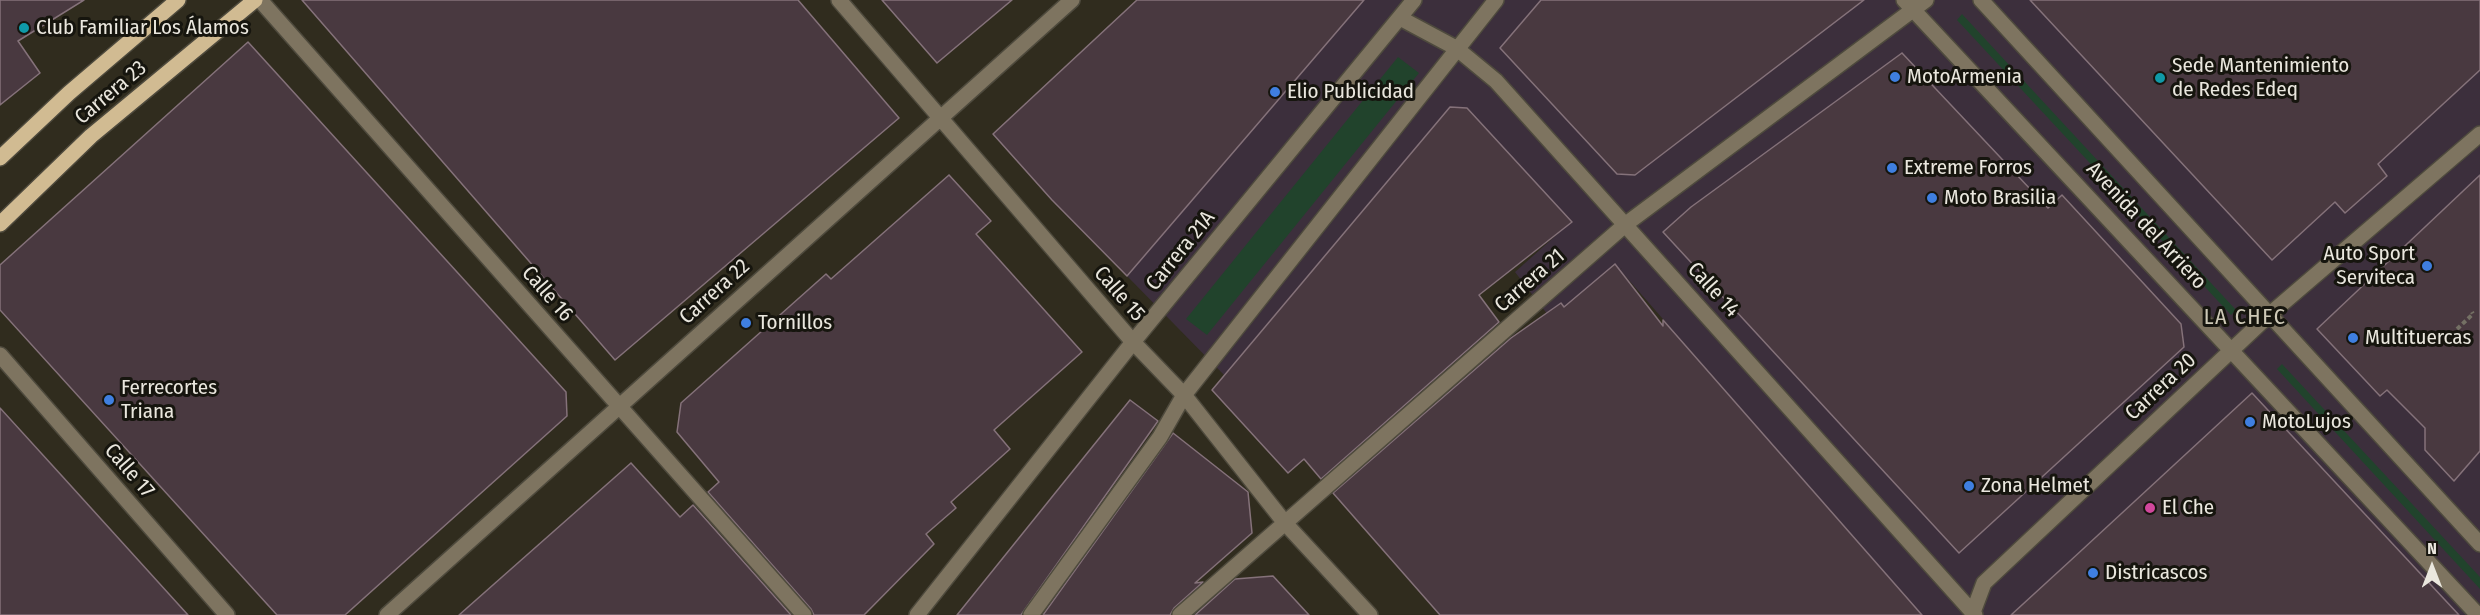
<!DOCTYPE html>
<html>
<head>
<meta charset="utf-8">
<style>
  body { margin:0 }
  #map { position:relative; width:2480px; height:615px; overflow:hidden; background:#302c1e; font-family:"Fira Sans Condensed",sans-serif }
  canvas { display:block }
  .north { position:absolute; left:2402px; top:537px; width:60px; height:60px; -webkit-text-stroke:4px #16150e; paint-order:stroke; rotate:0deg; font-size:16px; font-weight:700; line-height:24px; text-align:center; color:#eae7de }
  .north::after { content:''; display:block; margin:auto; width:21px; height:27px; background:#eae7de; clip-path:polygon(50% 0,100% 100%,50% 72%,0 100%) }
</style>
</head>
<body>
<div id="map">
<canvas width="2480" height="615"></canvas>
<div class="north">N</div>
</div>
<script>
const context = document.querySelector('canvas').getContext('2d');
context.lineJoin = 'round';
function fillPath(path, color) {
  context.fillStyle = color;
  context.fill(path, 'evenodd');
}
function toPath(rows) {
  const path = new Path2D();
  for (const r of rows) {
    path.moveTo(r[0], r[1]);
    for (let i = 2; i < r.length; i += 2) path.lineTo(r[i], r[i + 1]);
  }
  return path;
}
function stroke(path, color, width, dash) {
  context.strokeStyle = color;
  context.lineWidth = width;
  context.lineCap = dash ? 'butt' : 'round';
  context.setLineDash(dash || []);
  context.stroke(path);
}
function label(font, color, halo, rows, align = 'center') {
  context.font = font + ' "Fira Sans Condensed",sans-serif';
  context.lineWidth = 6;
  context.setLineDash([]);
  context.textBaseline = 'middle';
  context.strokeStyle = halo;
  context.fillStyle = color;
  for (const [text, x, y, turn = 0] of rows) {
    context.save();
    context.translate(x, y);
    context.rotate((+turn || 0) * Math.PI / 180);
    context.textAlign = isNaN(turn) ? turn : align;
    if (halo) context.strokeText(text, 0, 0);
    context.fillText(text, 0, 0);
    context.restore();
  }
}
fillPath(toPath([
  [1364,0,1541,0,1500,48,1617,174,1635,175,1739,96,1852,0,2033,0,2272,260,2335,202,2345,213,2387,176,2378,164,2480,70,2480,175,2317,329,2380,395,2387,390,2480,374,2480,615,2459,615,2252,393,2011,615,1922,615,1620,270,1622,268,1619,270,1615,264,1551,319,1515,272,1571,222,1467,108,1450,107,1224,375,1127,276],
  [1902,53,2048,208,2063,195,2181,324,2184,347,1959,553,1663,232,1691,207]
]), '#3c2f3c');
fillPath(toPath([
  [1962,14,2236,310,2231,315,1957,20],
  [1398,57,1419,73,1207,335,1186,319],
  [2282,364,2480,577,2480,589,2277,369]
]), '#21432c');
const building = toPath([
  [0,0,84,0,18,41,40,73,0,105,0,0],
  [302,0,798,0,899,118,615,360,302,0],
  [882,0,1012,0,937,63,882,0],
  [1137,0,1364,0,1127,276,1052,200,993,134,1137,0],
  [1541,0,1864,0,1635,175,1617,174,1500,48,1541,0],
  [2030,0,2480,0,2480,70,2378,164,2387,176,2345,213,2335,202,2272,260,2030,0],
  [248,42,566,392,567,416,345,615,277,615,0,310,0,265,248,42],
  [1902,53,2048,208,2062,195,2181,324,2184,347,1959,553,1663,232,1691,207,1902,53],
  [1450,107,1467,108,1572,222,1479,295,1499,322,1321,479,1304,459,1288,473,1212,390,1450,107],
  [949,175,991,221,976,234,1082,352,994,430,1010,449,951,502,956,508,926,534,934,544,864,615,814,615,811,609,708,492,719,482,677,432,681,403,826,274,831,279,949,175],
  [2480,175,2480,451,2454,481,2425,450,2425,428,2387,390,2380,396,2317,329,2480,175],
  [1615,264,1663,326,1663,320,1922,615,1440,615,1390,558,1333,493,1511,338,1561,303,1564,307,1615,264],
  [2252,393,2459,615,2011,615,2070,561,2252,393],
  [1130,400,1158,421,1021,615,957,615,1130,400],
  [0,408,62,476,188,615,0,615,0,408],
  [1173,433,1248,492,1252,533,1195,583,1203,582,1174,608,1170,615,1043,615,1173,433],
  [631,463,680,517,693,505,791,615,459,615,631,463],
  [1273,576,1309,615,1195,615,1235,579,1273,576]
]);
fillPath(building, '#493940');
stroke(building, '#85727a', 1.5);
const minor = toPath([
  [260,0,804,615],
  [839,0,1133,342,1184,395,1285,523,1370,615],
  [1904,0,2478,615],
  [1981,0,2480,544],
  [1400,18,1456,48,1496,81,1975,615],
  [0,355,227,615],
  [387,615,1072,0],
  [917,615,1133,342,1414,0],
  [1031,615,1160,437,1184,395,1496,0],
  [1180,615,1626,224,1926,0],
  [1972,615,1984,583,2269,315,2480,134]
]);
const major = toPath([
  [0,158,69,93,178,0],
  [0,224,91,136,255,0]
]);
stroke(minor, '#4e4a3d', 18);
stroke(major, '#4e4a3d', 18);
stroke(toPath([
  [2457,329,2473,314,2472,312]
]), '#747064', 4, [4.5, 3]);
stroke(minor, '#7e7460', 15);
stroke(major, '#d1bb92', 15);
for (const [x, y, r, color] of [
  [24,28,6,"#0f9aa8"],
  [1895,77,6,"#3f7fe0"],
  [2160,78,6,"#0f9aa8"],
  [1275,92,6,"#3f7fe0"],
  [1892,168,6,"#3f7fe0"],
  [1932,198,6,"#3f7fe0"],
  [2427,266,6,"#3f7fe0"],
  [746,323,6,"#3f7fe0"],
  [2353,338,6,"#3f7fe0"],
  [109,400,6,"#3f7fe0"],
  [2250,422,6,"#3f7fe0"],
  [1969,486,6,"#3f7fe0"],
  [2150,508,6,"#d1479c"],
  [2093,573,6,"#3f7fe0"]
]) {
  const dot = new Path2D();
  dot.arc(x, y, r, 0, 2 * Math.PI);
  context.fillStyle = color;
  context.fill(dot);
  stroke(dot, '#16150e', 2);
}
label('21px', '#eae7de', '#16150e', [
  ["Club Familiar Los Álamos",36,28],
  ["Sede Mantenimiento",2172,66],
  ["de Redes Edeq",2172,90],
  ["MotoArmenia",1907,77],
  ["Elio Publicidad",1287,92],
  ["Extreme Forros",1904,168],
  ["Moto Brasilia",1944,198],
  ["Auto Sport",2415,254,"right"],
  ["Serviteca",2415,278,"right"],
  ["Tornillos",758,323],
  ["Multituercas",2365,338],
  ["Ferrecortes",121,388],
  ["Triana",121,412],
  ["MotoLujos",2262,422],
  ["Zona Helmet",1981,486],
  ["El Che",2162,508],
  ["Districascos",2105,573]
], 'left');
label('21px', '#eae7de', '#16150e', [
  ["Carrera 23",111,93,-40],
  ["Avenida del Arriero",2146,226,47],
  ["Carrera 21A",1181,251,-51],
  ["Carrera 21",1530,281,-41],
  ["Calle 14",1713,290,48],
  ["Carrera 22",715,292,-42],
  ["Calle 16",547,294,49],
  ["Calle 15",1119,294,49],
  ["Carrera 20",2161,387,-43],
  ["Calle 17",129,471,49]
]);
context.letterSpacing = '1.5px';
label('22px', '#cec9b7', '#16150e', [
  ["LA CHEC",2245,318]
]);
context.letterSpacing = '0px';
</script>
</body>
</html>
